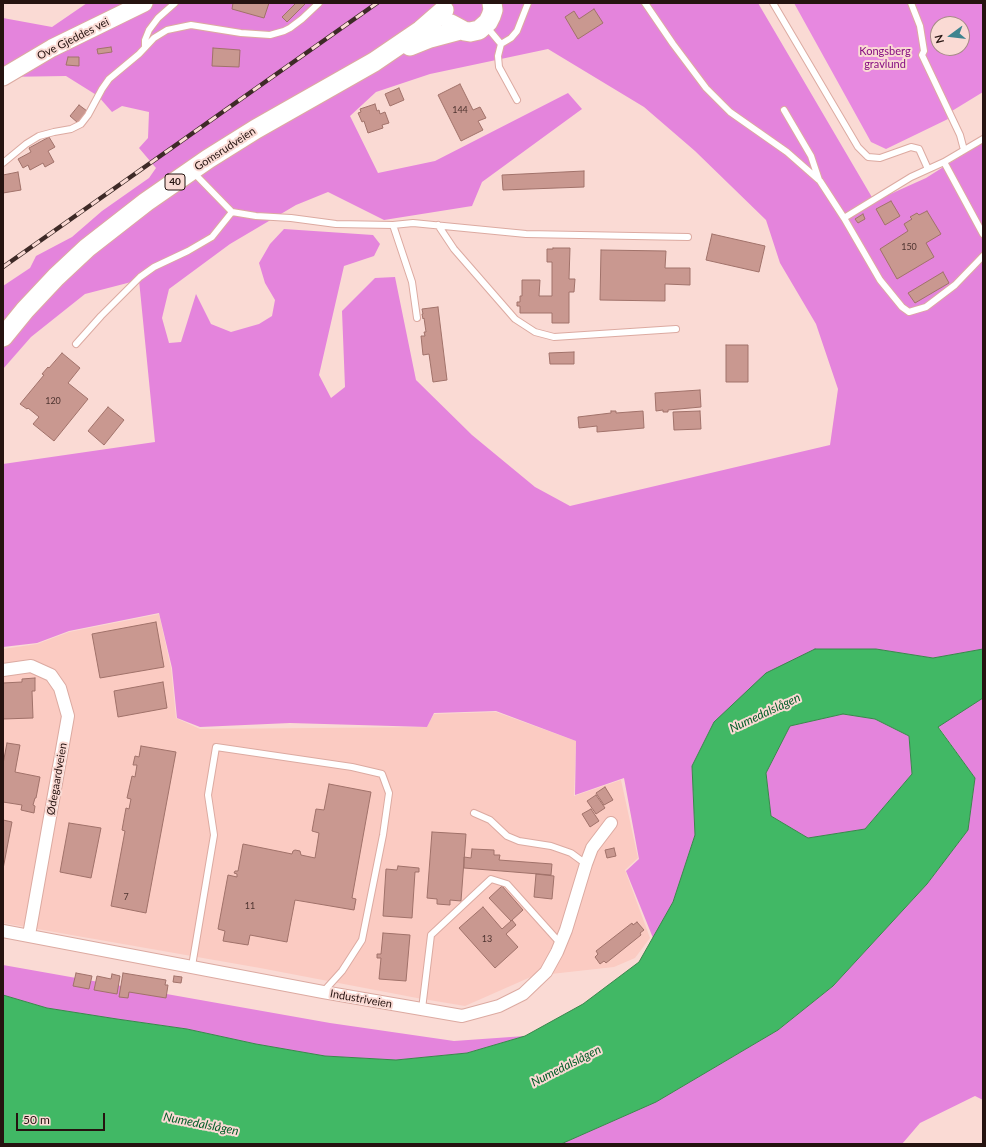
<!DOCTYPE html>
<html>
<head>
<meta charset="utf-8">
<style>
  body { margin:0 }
  #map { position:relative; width:986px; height:1147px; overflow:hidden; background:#fadad4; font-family:Lato,sans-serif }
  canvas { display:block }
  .frame { position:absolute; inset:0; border:4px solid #251310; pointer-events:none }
  .north { position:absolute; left:930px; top:16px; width:40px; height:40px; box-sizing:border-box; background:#fadad4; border:1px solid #a58a86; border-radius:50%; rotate:255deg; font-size:11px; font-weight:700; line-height:16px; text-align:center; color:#251310 }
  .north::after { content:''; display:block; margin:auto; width:14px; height:18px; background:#3e848f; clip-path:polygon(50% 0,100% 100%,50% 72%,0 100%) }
  .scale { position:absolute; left:16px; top:1113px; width:89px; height:18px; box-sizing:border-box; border:2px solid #251310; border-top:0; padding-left:5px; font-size:12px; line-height:14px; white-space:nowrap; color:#251310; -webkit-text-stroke:3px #fadad4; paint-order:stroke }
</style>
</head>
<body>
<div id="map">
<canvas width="986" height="1147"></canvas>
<div class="frame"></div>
<div class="north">N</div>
<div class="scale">50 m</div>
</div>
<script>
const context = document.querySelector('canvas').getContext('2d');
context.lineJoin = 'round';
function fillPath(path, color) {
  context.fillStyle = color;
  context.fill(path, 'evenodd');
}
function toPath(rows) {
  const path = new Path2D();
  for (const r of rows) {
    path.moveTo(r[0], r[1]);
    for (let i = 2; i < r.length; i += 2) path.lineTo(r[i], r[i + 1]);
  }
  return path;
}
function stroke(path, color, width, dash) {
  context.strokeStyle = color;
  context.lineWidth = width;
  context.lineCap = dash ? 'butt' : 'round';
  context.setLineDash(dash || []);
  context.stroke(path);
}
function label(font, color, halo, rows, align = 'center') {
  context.font = font + ' Lato,sans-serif';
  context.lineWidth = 4;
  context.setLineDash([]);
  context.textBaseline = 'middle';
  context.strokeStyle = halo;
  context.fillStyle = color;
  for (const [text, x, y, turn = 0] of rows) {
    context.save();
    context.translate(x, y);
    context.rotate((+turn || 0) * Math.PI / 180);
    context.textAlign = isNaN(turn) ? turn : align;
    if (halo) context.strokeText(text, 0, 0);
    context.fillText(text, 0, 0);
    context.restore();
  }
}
fillPath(toPath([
  [159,614,171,668,176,718,200,729,427,727,434,714,496,712,576,741,574,796,621,780,638,858,625,870,650,938,635,958,614,967,533,976,465,1006,417,998,260,968,3,923,3,649,37,644,69,632]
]), '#fbcbc2');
fillPath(toPath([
  [794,3,983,3,983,92,947,114,948,119,886,149,871,142],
  [938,24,962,24,962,48,938,48]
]), '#e788e0');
fillPath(toPath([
  [87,3,758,3,873,199,877,200,926,178,983,142,983,649,933,658,876,649,714,722,692,766,695,835,673,902,653,938,626,871,639,859,624,778,575,795,576,741,496,711,434,713,427,727,290,723,200,727,177,718,172,668,159,613,69,631,37,643,3,647,3,464,155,442,139,280,85,294,31,337,3,369,3,286,30,268,36,256,72,237,102,211,149,178,156,168,139,148,148,138,149,112,122,106,112,112,98,96,66,76,3,77,3,18,52,27],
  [548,49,644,107,695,151,766,220,780,263,816,324,838,389,830,445,570,506,535,487,472,435,416,380,395,277,375,278,342,311,345,387,331,398,319,375,344,266,374,256,380,244,373,235,284,229,270,244,259,263,265,283,275,300,272,316,259,324,231,332,211,324,196,294,181,342,169,343,162,318,169,289,230,244,296,205,328,192,384,220,472,206,482,182,582,109,568,93,435,161,378,173,350,116,376,92,430,74],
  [983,698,983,1100,975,1096,920,1123,902,1144,561,1144,656,1102,778,1030,833,986,927,884,968,830,975,778,938,726],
  [843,714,875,719,909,736,912,774,865,829,808,838,771,816,766,773,790,726],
  [3,965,330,1023,454,1041,525,1036,467,1053,396,1060,325,1056,256,1044,187,1029,117,1019,47,1008,3,995]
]), '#e484dc');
const water = toPath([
  [815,649,876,649,933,658,983,649,983,698,938,727,975,778,968,830,927,884,833,986,778,1030,656,1102,561,1144,3,1144,3,995,47,1008,117,1019,187,1029,256,1044,325,1056,396,1060,467,1053,525,1036,583,1004,639,962,673,902,695,835,692,766,714,722,766,673,815,649],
  [843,714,875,719,909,736,912,774,865,829,808,838,771,816,766,773,790,726,843,714]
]);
fillPath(water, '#41b865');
stroke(water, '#39864c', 1);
const building = toPath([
  [233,3,269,3,264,18,232,9,233,3],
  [296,3,306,3,287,22,282,17,296,3],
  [594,9,603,23,578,39,565,17,574,11,579,19,594,9],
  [111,47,112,52,98,54,97,49,111,47],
  [213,48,240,50,239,67,212,66,213,48],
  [68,57,79,57,79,66,66,65,68,57],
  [460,84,473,110,480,107,486,118,478,121,483,130,461,141,438,95,460,84],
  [399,88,404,100,390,106,385,94,399,88],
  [375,104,377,111,379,110,380,114,385,112,389,123,382,125,383,128,368,133,364,121,362,122,358,113,361,112,360,109,375,104],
  [79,105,87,111,78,123,70,116,79,105],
  [49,137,55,147,48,151,54,162,45,167,43,163,30,170,28,165,23,168,18,159,31,152,29,148,49,137],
  [584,171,584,187,503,190,502,175,584,171],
  [18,172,21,190,3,193,3,175,18,172],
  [891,201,900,216,885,225,876,209,891,201],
  [927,211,941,234,926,243,934,257,897,279,880,249,908,231,904,224,912,219,910,217,917,213,919,215,927,211],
  [863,214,865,219,858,223,855,219,863,214],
  [712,234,765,246,759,272,706,260,712,234],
  [553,248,570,248,569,279,575,279,574,292,569,292,569,323,552,323,552,313,520,313,520,306,517,306,517,302,520,302,520,296,522,296,522,280,540,280,539,296,552,296,552,262,547,262,547,249,553,249,553,248],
  [601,250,666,251,665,268,690,268,690,285,665,284,665,301,600,300,601,250],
  [943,272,949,283,915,303,908,293,943,272],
  [438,307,447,380,433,382,429,354,423,355,421,336,425,336,424,332,426,332,424,318,423,319,422,314,423,314,422,309,438,307],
  [726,345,748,345,748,382,726,382,726,345],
  [574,352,574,364,550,364,549,353,574,352],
  [62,353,80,368,68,383,88,399,54,441,33,424,39,417,28,408,27,409,20,404,44,375,42,374,48,367,49,368,62,353],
  [700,390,701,407,668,410,668,412,663,412,663,410,656,411,655,393,700,390],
  [108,407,124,420,104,445,88,431,108,407],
  [611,411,616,411,616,413,643,411,644,428,597,432,597,426,579,428,578,417,611,413,611,411],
  [700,411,701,429,674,430,673,412,700,411],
  [156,622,164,667,100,678,92,634,156,622],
  [35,678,35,691,32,691,33,718,3,719,3,683,22,682,22,679,35,678],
  [163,682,167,708,118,717,114,691,163,682],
  [7,743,20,745,15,772,40,777,36,798,35,798,33,805,35,806,34,813,21,810,22,805,3,802,3,764,7,743],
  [141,746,176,752,146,913,111,906,125,831,122,830,126,808,129,809,131,799,127,798,132,776,135,777,137,765,133,765,135,756,139,757,141,746],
  [329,784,371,792,352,898,356,899,354,910,295,900,287,942,250,935,248,945,223,941,225,931,218,929,228,875,237,877,237,874,234,873,235,871,238,871,243,844,292,854,293,851,295,850,300,851,301,855,315,858,319,833,312,831,316,809,324,810,329,784],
  [605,787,613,800,604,805,596,793,605,787],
  [596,795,605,808,596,814,587,801,596,795],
  [591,809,599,821,590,827,582,814,591,809],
  [3,820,12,822,3,869,3,820],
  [69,823,101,828,91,878,60,872,69,823],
  [432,832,466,834,461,901,450,900,450,905,437,904,437,899,427,898,432,832],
  [614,848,616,856,607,858,605,850,614,848],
  [472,849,494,850,494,855,500,855,499,860,552,864,551,875,464,868,464,857,471,858,472,849],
  [398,866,419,868,419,872,415,872,412,918,383,916,386,869,397,870,398,866],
  [536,874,554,876,552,899,534,897,536,874],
  [502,886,523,910,511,921,489,898,502,886],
  [483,907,502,929,512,920,516,925,506,934,518,947,495,968,459,928,483,907],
  [637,922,644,930,640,933,641,935,606,963,604,961,600,964,595,957,598,954,596,951,632,923,633,925,637,922],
  [383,933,410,935,406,981,379,979,381,958,377,958,377,954,381,954,383,933],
  [76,973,92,976,89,989,73,986,76,973],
  [123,973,166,980,165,985,168,985,166,998,129,992,128,998,119,997,123,973],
  [112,974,120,976,117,994,94,990,97,976,111,979,112,974],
  [174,976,182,977,181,983,173,982,174,976]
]);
fillPath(building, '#c99890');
stroke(building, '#a1726a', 1);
const lane = toPath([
  [645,3,673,44,706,88,730,112,787,152,820,181,844,218,880,280,902,307,909,312,926,307,955,285,983,256],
  [773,3,858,147,868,157,880,158,911,147,919,149,928,169],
  [911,3,920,26,924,51,922,55,960,135,964,150],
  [486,26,501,44,498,56,499,67,517,100],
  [501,44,511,38,517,31,528,3],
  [145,47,145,40,149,30,158,18,175,3],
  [784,110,811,156,819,180],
  [944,162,983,139],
  [3,163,26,144,39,136,54,132,71,129,81,124,88,115,102,89,109,79,139,54,154,38,167,30,191,25,241,33,270,35,284,31,290,28,302,19,319,3],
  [193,172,232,212,256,216,291,218,336,224,393,225,413,223,526,234,688,237],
  [844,218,911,177,944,162,983,234],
  [393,225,412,282,417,318],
  [438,225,454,249,515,319,535,332,554,337,676,329],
  [76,344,101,316,140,277,154,267,188,251,212,237,232,212],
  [474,813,490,820,507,836,519,841,551,846,571,853,586,864],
  [192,966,214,835,208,795,216,747,352,767,382,774,389,793,383,835,362,940,342,971,323,992],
  [422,1009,431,935,491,879,507,884,560,943]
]);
const street = toPath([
  [3,670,31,666,51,675,60,688,68,716,29,935],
  [3,931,323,992,462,1016,499,1006,523,994,546,972,557,952,566,930,586,864,592,848,611,823]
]);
const secondary = toPath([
  [3,77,52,48,144,3]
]);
const primary = toPath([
  [451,24,464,31,470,32,479,30,488,22,491,16,493,10,492,3],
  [410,46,430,38,460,30],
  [3,337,25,310,56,277,87,248,146,202,208,159,256,129,374,62,421,30,444,10]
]);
stroke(lane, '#dcaaa1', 8);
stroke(street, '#dcaaa1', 14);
stroke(secondary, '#dcaaa1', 19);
stroke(primary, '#dcaaa1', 21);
stroke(lane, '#fff', 6);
stroke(street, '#fff', 12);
stroke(secondary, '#fff', 17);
stroke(primary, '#fff', 19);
const rail = toPath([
  [3,267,377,3]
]);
stroke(rail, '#3e2a27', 4.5);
stroke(rail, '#fadad4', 3, [9]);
label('9px', '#4e3430', null, [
  ["144",460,110],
  ["150",909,247],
  ["120",53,401],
  ["7",126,897],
  ["11",250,906],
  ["13",487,939]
]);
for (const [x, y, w] of [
  [175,182,20]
]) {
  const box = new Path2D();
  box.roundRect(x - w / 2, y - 8, w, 16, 3);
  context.fillStyle = '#fadad4';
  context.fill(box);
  stroke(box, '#251310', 1);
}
label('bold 10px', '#251310', null, [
  ["40",175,182]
]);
label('11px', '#251310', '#fadad4', [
  ["Ove Gjeddes vei",73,39,-27],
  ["Gomsrudveien",225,149,-33],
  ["Ødegaardveien",57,779,-80],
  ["Industriveien",361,999,10]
]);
label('11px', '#860d82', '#fadad4', [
  ["Kongsberg",885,51],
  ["gravlund",885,64]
]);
label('italic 12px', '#005c27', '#fadad4', [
  ["Numedalslågen",765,713,-25],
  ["Numedalslågen",566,1066,-27],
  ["Numedalslågen",201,1124,11]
]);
</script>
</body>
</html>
